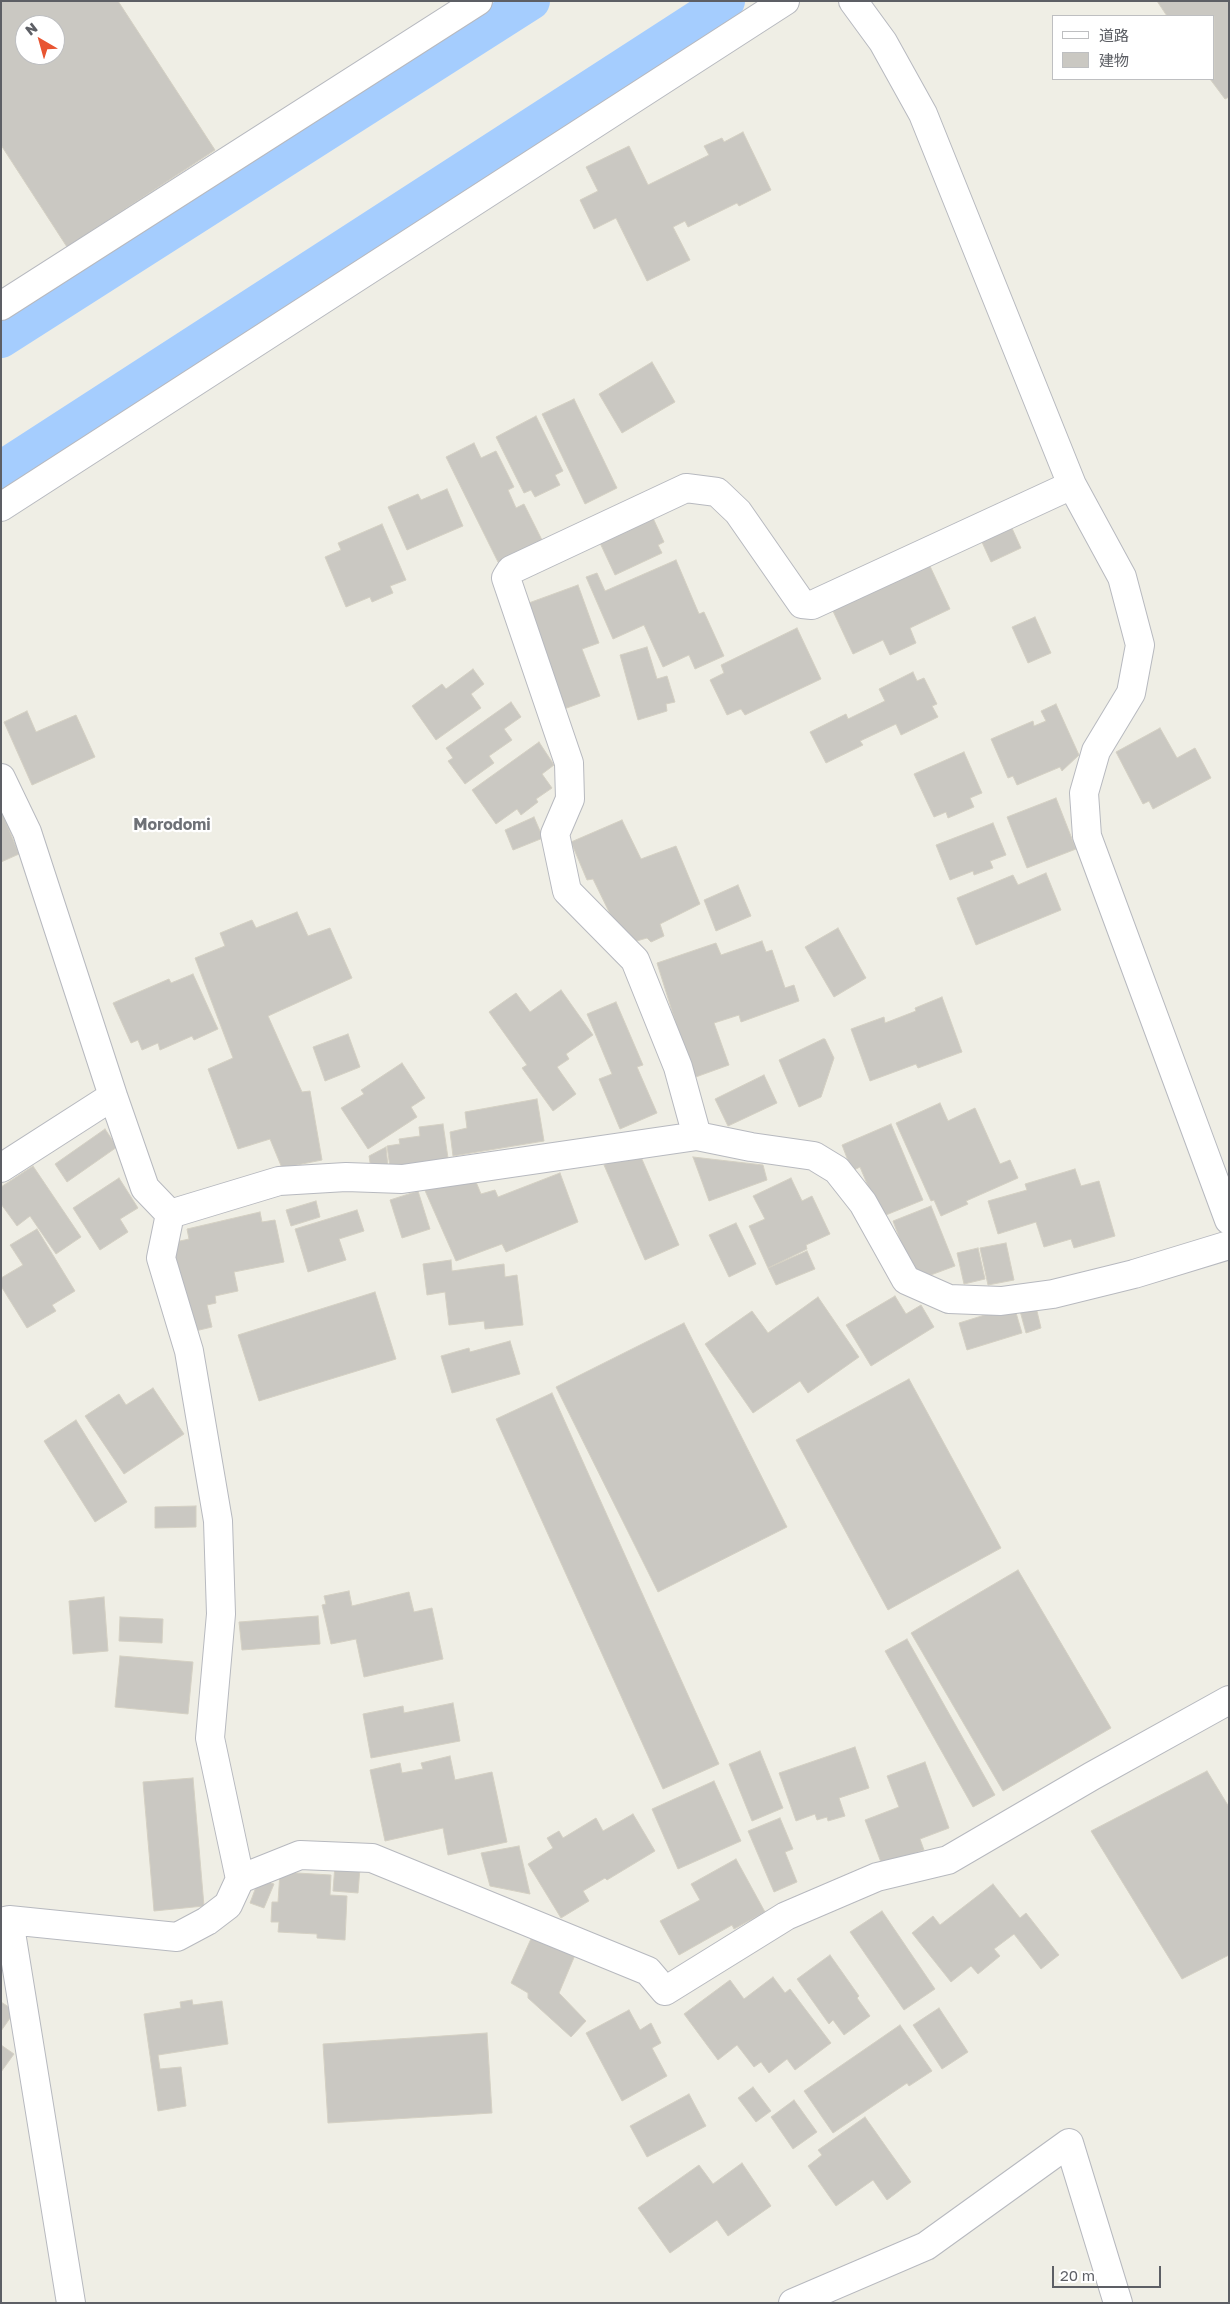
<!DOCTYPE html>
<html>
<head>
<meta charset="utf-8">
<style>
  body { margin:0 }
  #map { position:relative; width:1230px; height:2304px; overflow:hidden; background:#efeee5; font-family:"Golos Text","Noto Sans JP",sans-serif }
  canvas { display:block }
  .frame { position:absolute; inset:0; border:2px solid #5d5f65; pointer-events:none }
  .legend { position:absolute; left:1052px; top:15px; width:162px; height:65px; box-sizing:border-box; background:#fff; border:1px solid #bebfc1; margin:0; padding:6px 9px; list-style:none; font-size:15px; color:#5d5f65 }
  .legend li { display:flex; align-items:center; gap:10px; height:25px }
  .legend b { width:25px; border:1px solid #bebfc1 }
  .north { position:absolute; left:15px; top:15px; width:50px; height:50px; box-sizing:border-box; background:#fff; border:1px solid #bebfc1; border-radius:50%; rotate:322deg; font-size:14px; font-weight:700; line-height:20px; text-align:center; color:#5d5f65 }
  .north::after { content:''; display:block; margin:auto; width:18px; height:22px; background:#e85532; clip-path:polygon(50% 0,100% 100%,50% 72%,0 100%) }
  .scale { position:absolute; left:1052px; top:2266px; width:109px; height:22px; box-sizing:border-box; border:2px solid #5d5f65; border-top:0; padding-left:6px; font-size:15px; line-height:18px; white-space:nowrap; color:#5d5f65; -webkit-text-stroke:4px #fff; paint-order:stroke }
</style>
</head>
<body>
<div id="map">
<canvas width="1230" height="2304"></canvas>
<div class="frame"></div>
<ul class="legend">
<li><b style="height:6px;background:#fff"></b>道路</li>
<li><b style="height:14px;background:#cac8c2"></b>建物</li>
</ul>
<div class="north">N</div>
<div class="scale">20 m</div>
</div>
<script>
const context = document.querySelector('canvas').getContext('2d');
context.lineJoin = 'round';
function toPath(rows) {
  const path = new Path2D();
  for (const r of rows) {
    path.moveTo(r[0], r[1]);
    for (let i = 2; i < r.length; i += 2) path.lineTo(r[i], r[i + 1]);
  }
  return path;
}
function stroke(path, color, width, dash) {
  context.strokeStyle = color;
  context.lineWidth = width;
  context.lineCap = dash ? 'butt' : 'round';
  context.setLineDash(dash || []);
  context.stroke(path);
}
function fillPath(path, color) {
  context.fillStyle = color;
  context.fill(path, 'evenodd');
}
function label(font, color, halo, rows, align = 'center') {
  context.font = font + ' "Golos Text",sans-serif';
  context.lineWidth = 4.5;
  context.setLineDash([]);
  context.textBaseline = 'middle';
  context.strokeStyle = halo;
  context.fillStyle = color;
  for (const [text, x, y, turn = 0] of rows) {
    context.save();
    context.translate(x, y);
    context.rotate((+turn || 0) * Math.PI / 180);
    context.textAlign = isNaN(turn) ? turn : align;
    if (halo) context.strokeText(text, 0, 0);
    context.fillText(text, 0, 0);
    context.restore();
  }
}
stroke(toPath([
  [1,339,531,1],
  [1,470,726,1]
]), '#a5cdfe', 38);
const building = toPath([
  [1,1,118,1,215,150,67,247,1,145,1,1],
  [25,25,55,25,55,55,25,55,25,25],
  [1157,1,1229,1,1229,97,1225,99,1210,79,1214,79,1214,16,1167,16,1157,1],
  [743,132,771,190,739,206,737,203,688,227,685,221,673,227,690,260,647,281,616,218,594,229,580,200,598,191,586,167,629,146,648,185,709,155,704,146,722,138,724,142,743,132],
  [652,362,675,402,622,433,599,394,652,362],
  [574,399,617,488,585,504,542,414,574,399],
  [536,416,563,471,555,475,560,485,535,497,531,490,524,493,496,437,536,416],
  [474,443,481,458,496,451,514,487,508,490,516,508,524,504,542,540,498,562,446,457,474,443],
  [447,489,463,526,407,550,388,507,418,494,421,500,447,489],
  [653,518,664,542,658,545,662,553,615,575,600,543,653,518],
  [382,524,406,580,390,586,393,593,372,602,370,597,346,607,325,557,341,550,338,543,382,524],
  [1011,526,1021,548,991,562,981,540,1011,526],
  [676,560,699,614,704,612,724,656,695,669,689,655,663,667,644,625,613,639,586,577,597,573,605,591,676,560],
  [929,564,950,609,910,628,916,643,890,655,883,640,853,654,832,609,929,564],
  [578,585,599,643,582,649,600,696,564,709,526,604,578,585],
  [1035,617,1051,653,1028,663,1012,627,1035,617],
  [797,628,821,679,745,715,741,709,727,715,710,680,724,673,721,665,797,628],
  [647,647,657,679,667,676,675,702,666,704,667,711,638,720,620,655,647,647],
  [473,669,484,684,471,694,481,708,436,740,412,706,442,684,446,689,473,669],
  [913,672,917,681,924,678,937,704,932,706,938,717,901,735,896,724,860,741,863,745,826,763,810,732,846,714,848,719,885,701,879,689,913,672],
  [511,702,521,717,504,729,512,740,489,756,494,763,465,784,448,761,453,758,446,748,511,702],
  [1056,704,1079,755,1062,771,1060,767,1017,785,1013,776,1008,778,991,739,1033,721,1034,726,1046,721,1041,711,1056,704],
  [27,711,36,732,76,715,95,757,32,785,4,722,27,711],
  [1160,728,1177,758,1195,748,1211,778,1153,809,1149,801,1143,804,1116,752,1160,728],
  [539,742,554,765,542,774,552,788,536,799,538,802,521,815,517,809,496,824,472,790,539,742],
  [964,752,982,793,970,798,974,807,948,818,946,812,934,817,914,774,964,752],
  [1056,798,1076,849,1027,868,1007,817,1056,798],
  [1,810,19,854,1,862,1,810],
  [534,817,543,838,513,850,505,830,534,817],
  [622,820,641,859,676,846,700,904,660,924,664,936,651,942,647,938,633,942,614,922,593,879,587,880,571,842,622,820],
  [993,823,1006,855,990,861,993,868,974,875,973,871,950,880,936,845,993,823],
  [1046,873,1061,910,976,945,957,898,1013,875,1018,885,1046,873],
  [738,885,751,916,716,931,704,900,738,885],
  [297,912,308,936,330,928,352,978,268,1016,302,1092,310,1091,322,1160,282,1168,270,1139,238,1149,208,1069,233,1058,195,958,225,946,220,933,252,920,256,928,297,912],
  [838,928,866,978,834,997,805,947,838,928],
  [762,941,766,952,772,950,785,988,794,985,799,1001,741,1022,739,1015,714,1023,729,1065,693,1078,657,963,716,943,721,955,762,941],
  [193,974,218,1029,194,1040,192,1036,160,1050,158,1043,142,1050,138,1040,131,1043,113,1003,169,979,171,983,193,974],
  [561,990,593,1035,566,1054,569,1059,557,1067,576,1094,553,1111,522,1068,527,1065,489,1012,516,993,530,1012,561,990],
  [942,997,962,1052,918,1068,916,1064,870,1081,851,1029,884,1017,885,1023,916,1011,915,1008,942,997],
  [616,1002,643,1065,637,1067,657,1113,620,1129,599,1079,612,1074,587,1014,616,1002],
  [348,1034,360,1067,325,1081,313,1047,348,1034],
  [823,1039,825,1039,834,1058,821,1097,799,1107,779,1060,823,1039],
  [402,1063,425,1098,411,1107,417,1117,368,1149,341,1108,364,1094,361,1090,402,1063],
  [764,1075,777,1103,728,1126,715,1099,764,1075],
  [537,1099,544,1141,453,1156,450,1132,467,1128,465,1112,537,1099],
  [940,1103,948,1121,975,1108,1000,1164,1010,1160,1018,1178,966,1201,968,1204,941,1216,934,1200,931,1201,896,1123,940,1103],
  [443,1124,448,1158,390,1167,387,1146,400,1144,399,1139,420,1136,419,1127,443,1124],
  [891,1124,923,1200,881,1217,860,1167,852,1171,842,1145,891,1124],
  [105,1129,117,1147,67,1182,55,1164,105,1129],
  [386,1147,388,1167,371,1169,369,1156,386,1147],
  [638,1150,679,1245,645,1260,604,1165,638,1150],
  [693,1157,763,1165,767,1180,709,1201,693,1157],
  [33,1166,81,1237,56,1254,30,1216,17,1226,1,1204,1,1187,33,1166],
  [1075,1169,1081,1186,1099,1181,1115,1236,1074,1248,1071,1239,1044,1247,1036,1222,998,1234,988,1201,1027,1190,1025,1184,1075,1169],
  [560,1173,578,1222,506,1252,502,1244,456,1261,423,1186,474,1177,481,1194,495,1190,498,1197,560,1173],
  [119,1178,138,1208,120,1219,128,1232,100,1250,73,1208,119,1178],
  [791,1178,802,1201,812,1196,830,1234,806,1245,807,1249,768,1268,749,1226,765,1219,753,1196,791,1178],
  [418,1191,430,1229,402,1238,390,1200,418,1191],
  [316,1201,320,1217,291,1226,286,1210,316,1201],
  [931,1206,955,1266,920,1279,916,1270,912,1271,893,1221,931,1206],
  [357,1210,364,1231,339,1239,346,1260,308,1272,295,1229,357,1210],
  [260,1212,262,1222,275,1220,284,1262,234,1272,238,1291,215,1296,216,1303,207,1305,212,1327,191,1332,171,1243,189,1239,187,1229,260,1212],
  [736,1223,756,1264,729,1277,709,1235,736,1223],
  [37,1229,75,1291,52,1305,56,1311,27,1328,1,1286,1,1278,23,1265,10,1245,37,1229],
  [1006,1243,1014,1280,988,1285,980,1248,1006,1243],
  [978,1248,985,1279,964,1284,957,1253,978,1248],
  [807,1251,815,1269,776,1285,768,1268,807,1251],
  [451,1260,452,1271,504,1264,505,1277,517,1275,523,1325,485,1329,484,1321,449,1325,445,1292,427,1295,423,1264,451,1260],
  [375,1292,396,1359,259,1401,238,1335,375,1292],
  [895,1296,906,1314,921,1305,934,1327,871,1366,846,1325,895,1296],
  [818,1297,859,1357,808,1393,800,1381,753,1413,705,1344,752,1311,768,1333,818,1297],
  [1014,1306,1022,1333,967,1350,959,1323,1014,1306],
  [1036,1307,1041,1328,1026,1333,1020,1311,1036,1307],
  [684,1323,787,1527,658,1592,556,1387,684,1323],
  [510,1341,520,1374,452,1393,441,1356,469,1348,470,1352,510,1341],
  [909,1379,1001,1548,888,1610,796,1440,909,1379],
  [153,1388,184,1434,124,1474,85,1416,119,1394,126,1405,153,1388],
  [552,1393,719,1764,663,1789,496,1419,552,1393],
  [76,1420,127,1502,95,1522,44,1441,76,1420],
  [196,1506,196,1527,155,1528,155,1507,196,1506],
  [1018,1570,1111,1728,1003,1791,911,1633,1018,1570],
  [349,1591,352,1606,409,1592,414,1612,432,1608,443,1659,364,1677,356,1639,331,1644,322,1605,326,1604,324,1596,349,1591],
  [104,1597,108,1651,73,1654,69,1601,104,1597],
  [318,1616,320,1644,242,1650,239,1622,318,1616],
  [120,1617,163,1619,162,1643,119,1641,120,1617],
  [907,1639,995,1795,973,1807,885,1651,907,1639],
  [120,1656,193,1662,188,1714,115,1707,120,1656],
  [453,1703,460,1741,371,1758,363,1714,403,1706,404,1713,453,1703],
  [855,1747,869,1788,839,1798,845,1816,828,1821,827,1817,817,1820,815,1814,796,1821,779,1773,855,1747],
  [760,1751,783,1808,752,1821,729,1764,760,1751],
  [450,1756,455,1780,492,1772,507,1842,448,1855,443,1828,385,1841,370,1770,400,1763,402,1773,423,1769,421,1763,450,1756],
  [925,1762,949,1828,920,1839,924,1850,882,1865,865,1820,899,1807,887,1776,925,1762],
  [1207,1771,1229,1807,1229,1955,1182,1979,1091,1831,1207,1771],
  [193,1778,204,1906,154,1911,143,1782,193,1778],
  [714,1781,741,1841,678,1869,652,1809,714,1781],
  [633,1814,655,1851,607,1880,605,1878,583,1891,589,1901,561,1918,528,1864,553,1848,547,1838,559,1831,563,1838,596,1818,603,1831,633,1814],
  [780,1818,793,1849,785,1852,797,1882,774,1892,748,1831,780,1818],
  [519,1846,530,1894,490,1886,481,1853,519,1846],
  [736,1859,765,1912,734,1929,732,1925,679,1955,660,1921,700,1900,691,1884,736,1859],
  [335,1865,360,1868,358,1893,333,1891,335,1865],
  [280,1872,331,1875,330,1895,347,1896,345,1940,317,1938,317,1934,278,1932,279,1922,271,1922,272,1902,278,1902,280,1872],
  [259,1879,274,1884,264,1908,250,1903,259,1879],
  [993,1884,1020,1918,1026,1913,1059,1955,1041,1969,1014,1934,994,1949,1000,1956,978,1974,971,1966,951,1982,912,1933,933,1916,940,1925,993,1884],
  [882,1911,935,1989,904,2010,850,1932,882,1911],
  [535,1930,578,1948,559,1993,586,2021,571,2037,528,1998,528,1993,511,1983,535,1930],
  [830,1955,859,1996,857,1998,870,2016,844,2035,833,2020,829,2024,797,1979,830,1955],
  [773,1977,785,1993,790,1989,831,2043,795,2070,787,2059,769,2073,761,2062,754,2067,737,2045,718,2060,684,2014,730,1980,744,1999,773,1977],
  [192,2000,193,2005,222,2001,228,2044,158,2055,160,2069,181,2067,186,2106,158,2111,144,2014,181,2008,180,2002,192,2000],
  [1,2002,15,2011,1,2031,1,2002],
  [939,2008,968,2052,942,2069,913,2025,939,2008],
  [629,2010,640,2030,651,2023,661,2043,652,2048,667,2076,622,2101,586,2033,629,2010],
  [900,2025,932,2071,909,2086,907,2083,833,2133,804,2091,900,2025],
  [487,2033,492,2113,328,2123,323,2044,487,2033],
  [1,2045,14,2054,1,2072,1,2045],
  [753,2087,771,2111,756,2122,738,2098,753,2087],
  [689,2094,706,2126,647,2157,630,2126,689,2094],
  [794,2100,817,2132,793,2149,771,2117,794,2100],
  [865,2117,911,2182,887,2200,873,2180,836,2206,808,2166,822,2155,818,2150,865,2117],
  [742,2163,771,2206,728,2236,717,2220,670,2253,638,2208,699,2165,713,2184,742,2163]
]);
fillPath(building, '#cac8c2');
stroke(building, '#d4d0c3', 1);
const minor = toPath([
  [853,1,883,42,923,114,1072,485,1122,577,1140,645,1131,693,1096,751,1084,793,1087,836,1229,1220],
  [1,306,478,1],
  [1,507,785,1],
  [1,778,27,832,113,1096,145,1188,170,1214],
  [697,1136,678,1067,635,960,567,891,555,834,570,799,569,763,506,578,511,570,686,488,717,492,738,512,802,604,812,605,1072,485],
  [1,1168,113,1096],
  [170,1214,279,1181,346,1177,402,1179,697,1136,751,1147,814,1156,837,1170,863,1203,906,1280,949,1299,1001,1301,1053,1294,1134,1274,1229,1245],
  [240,1879,300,1855,372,1858,648,1971,665,1991,786,1916,877,1877,948,1860,1092,1776,1229,1700],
  [9,1920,71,2303],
  [1,1922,9,1920,177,1937,207,1921,228,1905,240,1879,210,1738,221,1614,218,1521,189,1351,161,1258,170,1214],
  [793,2303,926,2246,1069,2143,1118,2303]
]);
stroke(minor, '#b7b9bf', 30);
stroke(minor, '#fff', 28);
label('bold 16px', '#6e7177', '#fff', [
  ["Morodomi",172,825]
]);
</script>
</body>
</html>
